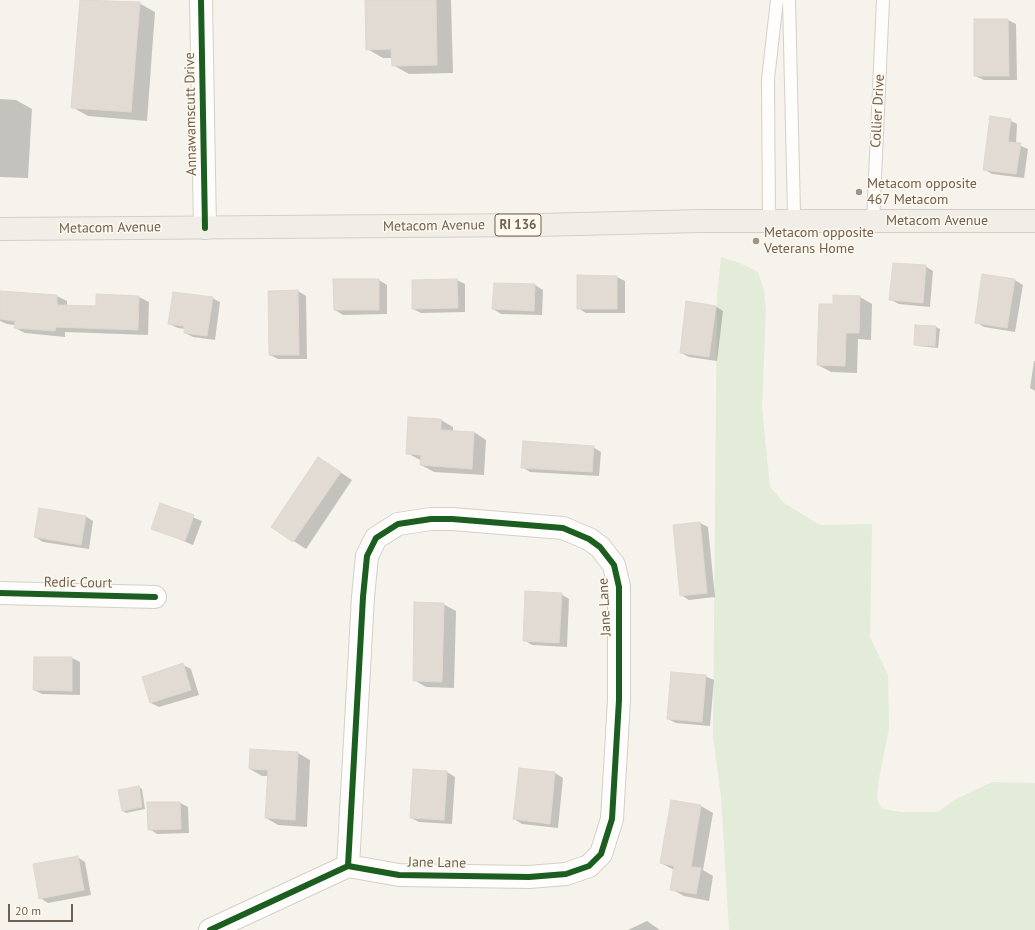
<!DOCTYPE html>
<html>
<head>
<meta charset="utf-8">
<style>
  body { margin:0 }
  #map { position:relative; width:1035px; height:930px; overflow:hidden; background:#f6f3ec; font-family:"PT Sans",sans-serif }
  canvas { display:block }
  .scale { position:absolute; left:8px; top:904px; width:65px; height:18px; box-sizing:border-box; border:2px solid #715f4f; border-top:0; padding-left:5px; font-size:12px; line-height:14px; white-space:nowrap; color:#715f4f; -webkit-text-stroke:3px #fdf9ee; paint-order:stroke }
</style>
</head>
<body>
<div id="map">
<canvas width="1035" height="930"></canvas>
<div class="scale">20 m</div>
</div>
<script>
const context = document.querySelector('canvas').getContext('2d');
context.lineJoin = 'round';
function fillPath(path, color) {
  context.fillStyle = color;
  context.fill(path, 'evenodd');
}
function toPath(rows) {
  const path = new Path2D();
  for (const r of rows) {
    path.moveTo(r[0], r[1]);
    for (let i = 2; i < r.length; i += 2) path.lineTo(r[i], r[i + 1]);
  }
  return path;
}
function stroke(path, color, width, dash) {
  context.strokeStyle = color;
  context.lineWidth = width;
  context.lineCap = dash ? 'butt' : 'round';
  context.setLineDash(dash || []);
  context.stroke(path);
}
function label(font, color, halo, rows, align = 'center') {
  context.font = font + ' "PT Sans",sans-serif';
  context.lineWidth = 3;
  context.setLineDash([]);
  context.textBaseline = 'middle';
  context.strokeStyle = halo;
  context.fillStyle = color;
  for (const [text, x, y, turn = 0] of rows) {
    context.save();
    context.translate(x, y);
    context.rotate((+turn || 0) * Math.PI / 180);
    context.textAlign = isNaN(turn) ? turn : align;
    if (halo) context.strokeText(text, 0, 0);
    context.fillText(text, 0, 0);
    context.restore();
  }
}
fillPath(toPath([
  [721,257,740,263,758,272,764,290,766,310,762,408,770,487,784,503,820,525,872,524,870,637,888,675,889,728,879,778,877,799,882,809,902,812,938,812,956,799,992,782,1035,783,1035,930,729,930,721,797,713,736,717,297]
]), '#e2ecd8');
fillPath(toPath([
  [81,0,139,3,155,12,147,121,88,116,72,107],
  [366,0,451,0,453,73,409,74,393,65,392,58,383,58,367,49],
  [1008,20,1016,24,1017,80,984,80,975,76],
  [0,99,16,100,32,109,28,178,0,177],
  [1009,120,1017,124,1016,144,1028,149,1024,178,992,174,984,169],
  [925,266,933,271,930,307,899,304,891,300],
  [617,277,625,281,625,313,586,313,578,308],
  [379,280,387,285,387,314,343,315,335,310],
  [457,280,465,284,465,312,421,313,413,309],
  [1015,280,1023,285,1015,332,984,327,976,322],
  [535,285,543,290,542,315,501,314,493,309],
  [298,291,306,296,307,359,278,359,270,355],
  [0,292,57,296,67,301,67,306,97,307,97,295,139,297,149,302,148,335,65,332,65,337,25,333,15,328,15,325,7,324,0,321],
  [834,296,860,297,872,304,871,340,858,339,857,373,831,372,818,365,834,305],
  [212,298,220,302,215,340,193,337,185,333,185,329,178,328,169,324],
  [715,306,723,311,717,361,689,357,681,353],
  [916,326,936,327,940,329,938,348,919,346,915,344],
  [1034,361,1035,361,1035,391,1030,388],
  [409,418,441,420,453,427,453,431,474,432,486,440,484,475,434,472,421,465,422,461,407,453],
  [593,447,601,452,599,476,530,472,522,467],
  [319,458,352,480,306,549,272,527],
  [161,504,202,521,193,545,153,528],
  [85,516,93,521,89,549,43,542,35,537],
  [700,523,708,527,715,597,689,600,681,595],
  [561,594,569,599,567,647,532,645,524,640],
  [443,604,456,611,454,688,426,687,414,680],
  [72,658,80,662,80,695,42,694,34,690],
  [183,665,191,669,199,695,159,707,151,703],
  [705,676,714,680,710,726,676,723,668,719],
  [251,750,298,753,310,760,307,827,278,825,266,818,269,776,262,776,250,769],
  [414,770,447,772,455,777,452,824,419,822,411,818],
  [555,773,563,778,558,828,522,824,514,819],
  [139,787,142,789,145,809,126,813,123,811],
  [180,803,188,807,189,833,157,834,149,829],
  [701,806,713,813,703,870,713,876,709,901,684,896,671,889,674,870,661,863],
  [77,857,85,862,91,895,48,903,40,898],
  [647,921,660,930,628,930]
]), '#0003');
const building = toPath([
  [80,0,140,2,131,112,71,108,80,0],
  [365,0,436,0,437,65,392,66,391,49,366,50,365,0],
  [974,19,1008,19,1009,76,974,76,974,19],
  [990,116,1011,119,1008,142,1021,143,1016,174,983,170,990,116],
  [893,263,926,265,923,303,889,300,893,263],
  [982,274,1015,279,1007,328,975,323,982,274],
  [577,275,617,276,617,309,577,309,577,275],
  [333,279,379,279,379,310,334,310,333,279],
  [457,279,458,308,412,309,412,280,457,279],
  [494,283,535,284,534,311,492,309,494,283],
  [298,290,299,355,269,355,268,291,298,290],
  [0,291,57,295,57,305,96,306,96,294,139,296,138,330,56,327,55,331,14,328,15,321,0,319,0,291],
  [173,292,213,297,207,336,184,333,184,326,168,324,173,292],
  [833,295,860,296,859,333,846,333,845,366,817,365,819,304,833,304,833,295],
  [686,301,716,306,709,357,680,353,686,301],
  [915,325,936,326,935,346,914,345,915,325],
  [408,417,441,419,441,430,474,432,472,469,420,465,421,455,406,454,408,417],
  [523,441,594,446,592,472,521,468,523,441],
  [318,457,341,472,293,542,271,527,318,457],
  [160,503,194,515,185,541,151,529,160,503],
  [39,508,86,516,81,545,34,537,39,508],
  [700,522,707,593,680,596,673,525,700,522],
  [525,591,562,593,559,643,523,641,525,591],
  [414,602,444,603,442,682,413,681,414,602],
  [34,657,72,657,72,691,33,690,34,657],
  [183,663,191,690,150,703,142,677,183,663],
  [671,672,706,675,702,722,667,719,671,672],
  [250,749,298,752,295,820,265,818,268,770,249,769,250,749],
  [519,768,555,772,550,824,513,819,519,768],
  [413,769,447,771,444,820,410,818,413,769],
  [139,786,142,807,122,811,118,790,139,786],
  [671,800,701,805,691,867,701,868,696,894,670,890,674,866,660,863,671,800],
  [147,802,180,802,181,829,148,830,147,802],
  [78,856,84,890,39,899,33,864,78,856]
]);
fillPath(building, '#e1dbd4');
stroke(building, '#ded8cf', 1);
const service = toPath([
  [789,0,794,213,798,222],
  [769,222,768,79,777,0],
  [873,222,883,0]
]);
const minor = toPath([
  [0,593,155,597],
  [210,930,348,866,399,875,529,877,566,874,589,866,601,854,612,819,619,700,619,587,614,565,600,547,589,539,563,528,452,519,431,519,398,524,376,538,367,556,363,597,348,866]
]);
const tertiary = toPath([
  [201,0,205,228]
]);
const primary = toPath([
  [0,229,538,225,701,221,1035,221]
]);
stroke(service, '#d4cfc9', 14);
stroke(minor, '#d4cfc9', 24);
stroke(tertiary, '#d4cfc9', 24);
stroke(primary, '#d4cfc7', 24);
stroke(service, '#fefdfc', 12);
stroke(minor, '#fefdfc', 22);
stroke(tertiary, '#fefdfc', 22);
stroke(primary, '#f1eee7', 22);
stroke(toPath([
  [201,0,205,228],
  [0,593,155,597],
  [210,930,348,866,399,875,529,877,566,874,589,866,601,854,612,819,619,700,619,587,614,565,600,547,589,539,563,528,452,519,431,519,398,524,376,538,367,556,363,597,348,866]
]), '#1b5e20', 6);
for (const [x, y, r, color] of [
  [859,192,4,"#a09386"],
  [756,241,4,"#a09386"]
]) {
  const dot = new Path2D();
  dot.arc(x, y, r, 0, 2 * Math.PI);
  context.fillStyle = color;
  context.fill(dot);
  stroke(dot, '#fdf9ee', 1.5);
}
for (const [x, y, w] of [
  [518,225,46]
]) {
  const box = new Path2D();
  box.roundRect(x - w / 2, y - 11, w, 22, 3);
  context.fillStyle = '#fdf9ee';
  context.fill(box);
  stroke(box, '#715f4f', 1);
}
label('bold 13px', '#715f4f', null, [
  ["RI 136",518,225]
]);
label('14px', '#715f4f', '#fdf9ee', [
  ["Collier Drive",878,111,-87],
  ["Annawamscutt Drive",191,114,-91],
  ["Metacom Avenue",937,221],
  ["Metacom Avenue",434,226,-1],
  ["Metacom Avenue",110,228,-1],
  ["Redic Court",78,583,1],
  ["Jane Lane",605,607,-93],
  ["Jane Lane",437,863,1]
]);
label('14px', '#715f4f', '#fdf9ee', [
  ["Metacom opposite",867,184],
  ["467 Metacom",867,200],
  ["Metacom opposite",764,233],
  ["Veterans Home",764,249]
], 'left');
</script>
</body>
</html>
